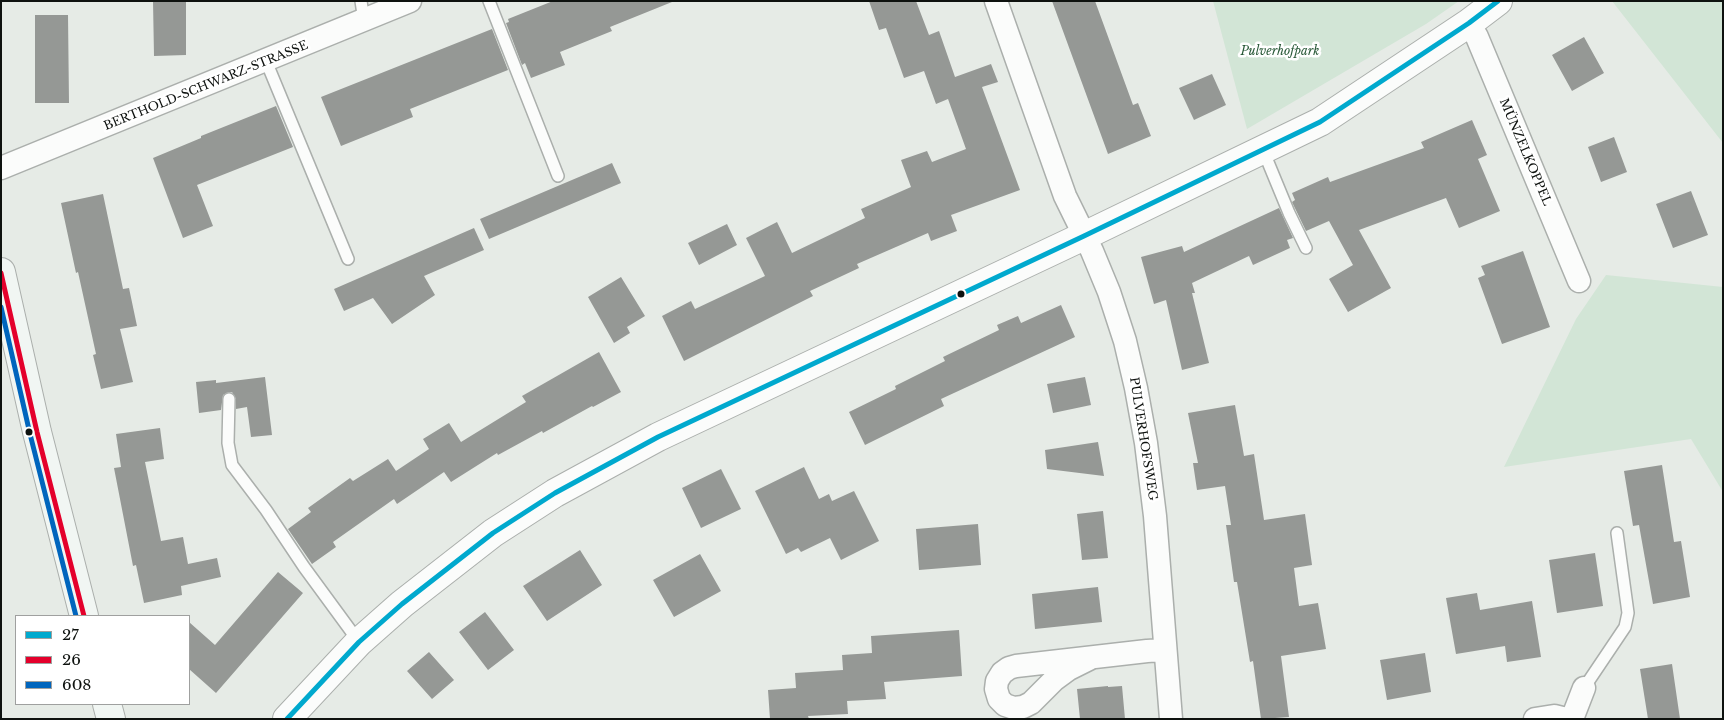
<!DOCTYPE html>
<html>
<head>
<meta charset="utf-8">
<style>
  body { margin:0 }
  #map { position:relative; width:1724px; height:720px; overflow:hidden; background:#e6ebe6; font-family:"Libre Baskerville",serif }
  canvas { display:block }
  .frame { position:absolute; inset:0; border:2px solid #0e120f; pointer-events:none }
  .legend { position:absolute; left:15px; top:615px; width:175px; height:90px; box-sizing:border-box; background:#fff; border:1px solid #9fa09f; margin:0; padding:6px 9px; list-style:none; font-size:15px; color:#0e120f }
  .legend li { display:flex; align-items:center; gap:10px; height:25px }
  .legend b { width:25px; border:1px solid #9fa09f }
</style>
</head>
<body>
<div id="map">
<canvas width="1724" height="720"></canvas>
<div class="frame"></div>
<ul class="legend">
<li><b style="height:6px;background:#00a9ce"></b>27</li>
<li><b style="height:6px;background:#e4002b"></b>26</li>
<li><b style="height:6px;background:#0065bd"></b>608</li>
</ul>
</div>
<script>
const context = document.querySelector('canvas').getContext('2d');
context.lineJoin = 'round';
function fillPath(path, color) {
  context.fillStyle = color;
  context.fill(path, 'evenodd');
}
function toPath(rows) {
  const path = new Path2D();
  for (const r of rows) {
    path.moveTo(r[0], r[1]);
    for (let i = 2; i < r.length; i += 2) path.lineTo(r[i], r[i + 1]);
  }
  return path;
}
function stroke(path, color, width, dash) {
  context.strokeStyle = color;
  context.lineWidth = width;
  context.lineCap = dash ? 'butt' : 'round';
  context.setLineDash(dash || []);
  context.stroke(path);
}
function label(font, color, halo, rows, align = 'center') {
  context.font = font + ' "Libre Baskerville",serif';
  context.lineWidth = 5;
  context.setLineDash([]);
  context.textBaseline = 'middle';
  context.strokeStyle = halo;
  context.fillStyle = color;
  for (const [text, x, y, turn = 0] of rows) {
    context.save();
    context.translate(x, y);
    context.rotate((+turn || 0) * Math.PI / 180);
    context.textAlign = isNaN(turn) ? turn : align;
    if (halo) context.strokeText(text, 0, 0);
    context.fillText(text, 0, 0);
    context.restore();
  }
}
fillPath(toPath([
  [1213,1,1459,1,1426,24,1247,129],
  [1612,1,1723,1,1723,143],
  [1606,275,1723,287,1723,492,1691,439,1504,467,1576,319]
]), '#d2e5d6');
fillPath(toPath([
  [153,1,186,1,186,55,154,56],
  [553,1,672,1,672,2,610,27,612,31,560,52,565,65,531,78,525,63,522,65,506,23,509,22,508,19],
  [869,1,916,1,929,35,939,31,955,77,991,64,998,82,982,87,1020,190,951,215,957,231,931,241,928,233,857,264,859,268,810,291,813,296,684,361,662,316,691,301,695,309,765,276,746,238,777,222,792,253,865,218,861,209,911,187,901,160,927,151,932,162,966,149,948,99,936,104,924,71,904,78,886,28,879,30],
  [1052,1,1095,1,1133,105,1138,103,1151,136,1108,154],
  [35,15,68,15,69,103,35,103],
  [492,29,508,70,410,109,413,117,341,146,321,97],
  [1584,37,1604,73,1572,91,1552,55],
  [1212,74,1226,105,1194,120,1179,88],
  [276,106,293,147,197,185,213,226,183,238,153,158,201,138,201,136],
  [1472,120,1487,155,1478,159,1500,211,1459,228,1446,198,1359,230,1391,288,1348,312,1329,279,1353,265,1329,221,1306,231,1292,202,1295,200,1292,193,1328,177,1330,182,1424,148,1421,142],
  [1614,137,1627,172,1601,182,1588,147],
  [612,163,621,183,489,239,480,219],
  [1691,191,1708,235,1673,248,1656,204],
  [103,194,123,289,129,288,137,326,120,329,133,382,101,389,93,355,96,354,78,272,76,273,61,203],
  [1279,208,1293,238,1287,240,1290,248,1253,265,1249,256,1192,283,1195,293,1192,293,1209,363,1182,370,1166,300,1154,304,1141,257,1182,246,1184,252],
  [727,224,737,245,699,265,688,243],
  [474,228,484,250,424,276,435,295,392,324,373,298,344,311,334,289],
  [1523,251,1550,327,1502,344,1478,278,1485,275,1481,266],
  [621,277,645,316,627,327,630,333,614,343,588,297],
  [1061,305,1075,337,941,399,944,406,865,445,849,412,896,389,895,386,945,361,943,357,999,330,997,325,1018,316,1021,323],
  [599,352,621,392,593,407,592,406,543,433,542,431,498,455,497,453,451,482,444,472,397,504,394,499,333,542,336,547,312,564,288,529,311,512,308,508,350,478,353,481,388,459,396,471,429,449,423,439,449,423,461,442,526,402,522,396],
  [265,377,272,435,251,437,247,407,236,409,236,399,232,392,229,392,223,395,221,410,199,413,196,382,216,380,216,383],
  [1085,377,1091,405,1053,413,1047,384],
  [1235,405,1244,456,1254,454,1264,520,1305,514,1312,565,1294,568,1299,606,1318,603,1326,649,1281,656,1289,717,1261,719,1253,661,1250,662,1237,582,1234,582,1226,525,1231,525,1225,486,1197,490,1193,463,1198,463,1188,413],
  [160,428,164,459,145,462,161,541,183,537,188,564,217,558,221,577,181,586,182,595,144,603,136,565,133,566,114,468,121,467,116,434],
  [1098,442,1104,476,1047,469,1045,450],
  [1662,465,1674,542,1681,541,1690,597,1653,604,1639,525,1633,526,1624,471],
  [804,467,819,499,829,494,832,501,854,491,879,541,841,560,830,538,801,552,798,548,786,554,755,491],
  [721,469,741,509,701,528,682,488],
  [1103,511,1108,558,1082,560,1077,514],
  [978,524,981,565,919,570,916,529],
  [580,550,602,585,547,621,523,586],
  [1595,553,1603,606,1557,613,1549,560],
  [700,554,721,591,674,617,653,580],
  [278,572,303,593,216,693,189,669,189,622,215,645],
  [1098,587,1102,622,1035,629,1032,594],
  [1477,593,1480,610,1532,601,1541,657,1507,662,1505,646,1456,654,1446,598],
  [485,612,514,650,488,670,459,632],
  [959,630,962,676,884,682,886,699,847,701,848,714,808,716,809,719,770,719,768,690,796,688,795,673,843,670,842,655,872,653,871,636],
  [429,652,454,680,432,699,407,671],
  [1425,653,1431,692,1387,700,1380,660],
  [1672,664,1680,719,1648,719,1640,669],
  [1108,686,1108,687,1122,686,1125,719,1080,719,1077,689]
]), '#959895');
const service = toPath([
  [361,1,364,21],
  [489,1,558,176],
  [266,61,348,259],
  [1263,150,1289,213,1306,248],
  [229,399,228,443,232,465,266,510,304,567,359,642],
  [1584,688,1625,627,1628,613,1617,533]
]);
const minor = toPath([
  [996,1,1065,196,1092,251,1109,292,1125,341,1136,388,1146,443,1155,516,1171,719],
  [1469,23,1477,37,1579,281],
  [1,168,410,1],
  [1091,658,1069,669,1054,680,1031,703,1023,707,1014,708,1005,705,999,699,996,689,997,681,1002,673,1009,668,1016,666,1147,651,1164,650],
  [1535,719,1554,716,1566,719],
  [1572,719,1584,688]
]);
const tertiary = toPath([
  [287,719,359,642,402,604,493,533,555,493,658,437,1084,236,1320,122,1469,23,1498,1]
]);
const secondary = toPath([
  [1,272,37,432,84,616],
  [107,704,111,719]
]);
stroke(service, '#abafac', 14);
stroke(minor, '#abafac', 25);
stroke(tertiary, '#abafac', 30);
stroke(secondary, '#abafac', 30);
stroke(service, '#fbfcfb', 11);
stroke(minor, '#fbfcfb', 22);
stroke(tertiary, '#fbfcfb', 28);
stroke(secondary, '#f1f6f3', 28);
stroke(toPath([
  [287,719,359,642,402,604,493,533,555,493,658,437,1084,236,1320,122,1469,23,1498,1]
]), '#00a9ce', 5);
stroke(toPath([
  [1,273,37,432,84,616]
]), '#e4002b', 5);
stroke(toPath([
  [1,307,30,434,76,616]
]), '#0065bd', 5);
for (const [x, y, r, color] of [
  [961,294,4.5,"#0e120f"],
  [29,432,4.5,"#0e120f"]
]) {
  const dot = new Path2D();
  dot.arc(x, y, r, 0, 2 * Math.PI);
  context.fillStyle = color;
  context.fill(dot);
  stroke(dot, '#fff', 2);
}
label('italic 12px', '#295938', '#fff', [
  ["Pulverhofpark",1280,52]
]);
label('12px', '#0e120f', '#fff', [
  ["BERTHOLD-SCHWARZ-STRASSE",206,86,-22],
  ["MÜNZELKOPPEL",1525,152,67],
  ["PULVERHOFSWEG",1143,439,81]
]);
</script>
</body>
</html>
